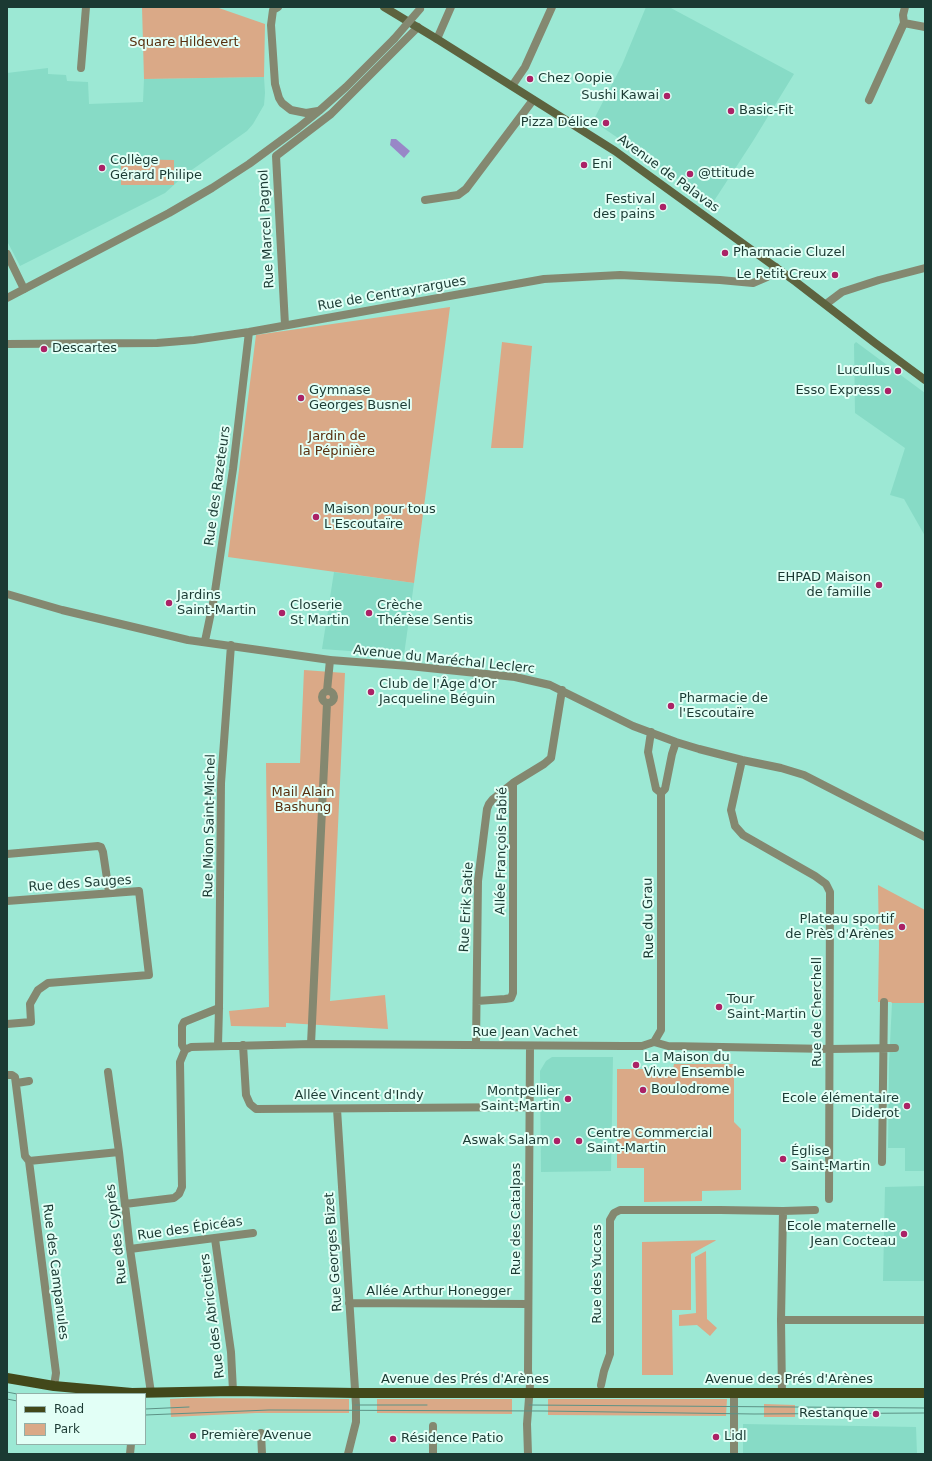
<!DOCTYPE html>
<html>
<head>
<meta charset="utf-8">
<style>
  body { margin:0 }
  #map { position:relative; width:932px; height:1461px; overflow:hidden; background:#9ce8d4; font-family:"DejaVu Sans",sans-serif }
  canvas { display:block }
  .frame { position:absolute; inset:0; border:8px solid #1b3a33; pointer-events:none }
  .legend { position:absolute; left:16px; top:1393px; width:130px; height:52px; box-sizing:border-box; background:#e2fff6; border:1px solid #92b0a8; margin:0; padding:5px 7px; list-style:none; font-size:12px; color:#1b3a33 }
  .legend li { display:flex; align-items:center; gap:8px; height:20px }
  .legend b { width:20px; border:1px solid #92b0a8 }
</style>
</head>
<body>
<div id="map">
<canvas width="932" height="1461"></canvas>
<div class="frame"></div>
<ul class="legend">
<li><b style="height:5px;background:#42481a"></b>Road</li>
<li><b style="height:11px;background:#daa987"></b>Park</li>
</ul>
</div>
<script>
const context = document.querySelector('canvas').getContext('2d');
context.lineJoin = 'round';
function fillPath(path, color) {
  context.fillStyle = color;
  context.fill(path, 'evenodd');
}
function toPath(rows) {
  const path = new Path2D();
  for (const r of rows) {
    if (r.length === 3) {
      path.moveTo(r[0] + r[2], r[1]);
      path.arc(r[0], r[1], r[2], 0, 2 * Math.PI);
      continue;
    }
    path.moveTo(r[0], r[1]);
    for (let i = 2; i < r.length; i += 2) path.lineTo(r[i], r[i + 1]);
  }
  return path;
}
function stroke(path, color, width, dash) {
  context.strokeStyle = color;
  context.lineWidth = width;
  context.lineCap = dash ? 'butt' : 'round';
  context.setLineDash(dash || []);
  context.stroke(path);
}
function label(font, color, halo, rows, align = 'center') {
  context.font = font + ' "DejaVu Sans",sans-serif';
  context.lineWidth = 4;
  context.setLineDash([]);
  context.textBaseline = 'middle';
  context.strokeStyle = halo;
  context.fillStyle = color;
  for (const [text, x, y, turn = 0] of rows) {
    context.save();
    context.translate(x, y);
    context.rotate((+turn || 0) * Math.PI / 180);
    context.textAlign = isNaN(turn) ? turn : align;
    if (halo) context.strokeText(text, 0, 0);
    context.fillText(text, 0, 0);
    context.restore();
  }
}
fillPath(toPath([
  [646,7,669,7,794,74,753,141,712,204,665,170,593,121,622,65],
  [48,68,48,74,66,75,67,81,88,82,89,104,143,102,144,79,264,77,265,93,264,105,253,124,247,131,186,174,165,193,20,266,7,241,7,73],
  [856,342,925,393,925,536,904,499,890,495,905,448,855,413,854,344],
  [334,572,414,583,404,655,322,649],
  [892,1003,925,1003,925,1171,905,1171,905,1148,888,1148,889,1064],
  [552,1057,613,1057,611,1171,541,1172,540,1071,546,1061],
  [925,1186,925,1281,883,1281,885,1187],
  [743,1424,916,1427,917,1454,743,1454]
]), '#87dbc6');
fillPath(toPath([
  [142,7,216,7,265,24,264,77,144,79],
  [121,159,174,160,174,185,121,185],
  [450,307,414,583,228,557,256,335],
  [502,342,532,346,523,448,491,448],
  [304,670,345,673,330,1001,385,995,388,1029,286,1023,286,1027,231,1026,229,1011,269,1007,266,763,300,763],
  [878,885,925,910,925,1003,892,1003,891,1002,878,1002,879,944],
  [674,1064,734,1064,734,1122,741,1129,741,1190,702,1191,702,1201,644,1202,644,1168,617,1168,617,1069,673,1069],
  [716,1240,715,1241,691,1254,691,1310,672,1310,673,1375,642,1375,642,1242],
  [706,1251,707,1319,717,1328,710,1336,697,1325,679,1326,679,1315,696,1313,695,1257],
  [189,1398,349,1399,349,1413,256,1413,171,1417,170,1399],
  [377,1399,512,1399,512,1414,377,1413],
  [548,1399,727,1399,726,1416,548,1415],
  [764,1404,795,1405,795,1417,764,1417]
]), '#daa987');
fillPath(toPath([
  [391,139,396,139,410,151,404,158,390,145]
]), '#9887c7');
stroke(toPath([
  [327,691,330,660],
  [328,697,6],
  [311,1044,327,703],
  [830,1049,895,1048],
  [882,1162,884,1002]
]), '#848870', 8);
stroke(toPath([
  [904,23,925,27],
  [81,68,86,7],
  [512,86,525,67,552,7],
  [869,100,904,23,903,15,905,7],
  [425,200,458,195,466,189,533,100],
  [7,254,24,289],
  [826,304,842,292,879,280,925,268],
  [285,325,276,156,331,114,418,27],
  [7,344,157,343,194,340,249,332,544,279,620,275,720,280,753,283,767,277,776,267],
  [7,594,62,610,188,640,330,660,409,666,515,677,550,685,633,726,676,742,699,749,742,760,781,768,804,775,925,837],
  [205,641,214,598,233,469,249,332],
  [651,732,648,752,656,789,661,793],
  [742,760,731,810,735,826,743,835,815,876,826,884,830,892,829,1199],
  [7,854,98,846,101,847,103,852,109,892],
  [7,901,139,891,149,975,48,983,38,990,30,1004,31,1022,7,1024],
  [477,1001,505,999,511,998,513,993,513,783,544,764,551,758,562,690],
  [654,1042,661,1030,661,793,665,789,672,754,676,742],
  [218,1045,219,1008,221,783,231,645],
  [243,1045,246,1095,250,1104,256,1109,530,1107],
  [476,1045,478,881,487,809,489,804,493,799,513,783],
  [185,1050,182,1045,182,1026,184,1022,219,1008],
  [108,1072,119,1152,130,1249,151,1393],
  [7,1075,12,1075,15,1077,25,1156,29,1161,56,1373,54,1386],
  [17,1083,29,1081],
  [337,1109,356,1405,356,1422,348,1454],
  [29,1161,119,1152],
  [125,1204,174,1198,179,1194,182,1187,180,1062,185,1050,191,1047,311,1044,623,1046,642,1046,654,1042,668,1046,830,1049],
  [215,1239,231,1352,233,1391],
  [130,1249,253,1233],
  [349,1303,528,1304],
  [781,1320,925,1320],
  [601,1385,604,1371,610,1354,610,1220,614,1213,620,1210,720,1210,783,1211,815,1210],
  [782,1394,781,1320,783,1211],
  [433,1426,433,1454],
  [261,1433,262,1454],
  [130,1454,131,1444],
  [528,1454,527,1424,530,1385,528,1371,530,1046],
  [734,1454,734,1394]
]), '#848870', 8);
stroke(toPath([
  [278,7,273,10,271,25,275,84,279,98,282,103,291,110,306,113,318,111],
  [437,39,451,7],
  [7,298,169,213,212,188,249,164,298,128,319,111,346,87,394,39]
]), '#848870', 8);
stroke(toPath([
  [384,7,437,39,615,151,796,282,875,343,925,380]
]), '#5d633f', 8);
stroke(toPath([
  [7,1378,54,1386,132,1393,233,1391,355,1393,925,1393]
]), '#42481a', 10);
stroke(toPath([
  [7,1392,17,1394],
  [7,1399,17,1401],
  [355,1405,427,1405],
  [529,1405,925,1408],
  [145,1409,189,1407],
  [145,1415,269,1410,544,1411,754,1414,925,1413]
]), '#5c9285', 1);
stroke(toPath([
  [394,39,420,9]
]), '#848870', 8);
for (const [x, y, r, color] of [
  [530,79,4,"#ab2266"],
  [667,96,4,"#ab2266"],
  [731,111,4,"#ab2266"],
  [606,123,4,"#ab2266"],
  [584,165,4,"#ab2266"],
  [102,168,4,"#ab2266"],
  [690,174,4,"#ab2266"],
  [663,207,4,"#ab2266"],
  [725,253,4,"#ab2266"],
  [835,275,4,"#ab2266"],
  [44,349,4,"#ab2266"],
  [898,371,4,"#ab2266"],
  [888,391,4,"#ab2266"],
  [301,398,4,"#ab2266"],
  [316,517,4,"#ab2266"],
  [879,585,4,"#ab2266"],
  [169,603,4,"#ab2266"],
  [282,613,4,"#ab2266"],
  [369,613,4,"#ab2266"],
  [371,692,4,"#ab2266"],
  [671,706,4,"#ab2266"],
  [902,927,4,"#ab2266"],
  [719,1007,4,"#ab2266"],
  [636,1065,4,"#ab2266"],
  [643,1090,4,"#ab2266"],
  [568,1099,4,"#ab2266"],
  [907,1106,4,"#ab2266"],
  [557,1141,4,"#ab2266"],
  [579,1141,4,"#ab2266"],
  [783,1159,4,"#ab2266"],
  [904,1234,4,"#ab2266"],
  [876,1414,4,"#ab2266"],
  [193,1436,4,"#ab2266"],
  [716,1437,4,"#ab2266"],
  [393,1439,4,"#ab2266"]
]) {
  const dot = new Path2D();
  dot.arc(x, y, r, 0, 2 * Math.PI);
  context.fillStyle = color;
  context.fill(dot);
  stroke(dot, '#e2fff6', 1.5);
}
label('13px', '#582f0e', '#e2fff6', [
  ["Square Hildevert",184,43],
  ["Jardin de",337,437],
  ["la Pépinière",337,452],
  ["Mail Alain",303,793],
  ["Bashung",303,808]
]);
label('13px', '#1b3a33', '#e2fff6', [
  ["Chez Oopie",538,79],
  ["Sushi Kawai",659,96,"right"],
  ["Basic-Fit",739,111],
  ["Pizza Délice",598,123,"right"],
  ["Collège",110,161],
  ["Gérard Philipe",110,176],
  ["Eni",592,165],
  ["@ttitude",698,174],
  ["Festival",655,200,"right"],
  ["des pains",655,215,"right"],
  ["Pharmacie Cluzel",733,253],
  ["Le Petit Creux",827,275,"right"],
  ["Descartes",52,349],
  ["Lucullus",890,371,"right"],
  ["Gymnase",309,391],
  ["Georges Busnel",309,406],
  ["Esso Express",880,391,"right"],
  ["Maison pour tous",324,510],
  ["L'Escoutaïre",324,525],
  ["EHPAD Maison",871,578,"right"],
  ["de famille",871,593,"right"],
  ["Jardins",177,596],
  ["Saint-Martin",177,611],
  ["Closerie",290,606],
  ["St Martin",290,621],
  ["Crèche",377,606],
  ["Thérèse Sentis",377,621],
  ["Club de l'Âge d'Or",379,685],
  ["Jacqueline Béguin",379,700],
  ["Pharmacie de",679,699],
  ["l'Escoutaïre",679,714],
  ["Plateau sportif",894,920,"right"],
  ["de Près d'Arènes",894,935,"right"],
  ["Tour",727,1000],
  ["Saint-Martin",727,1015],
  ["La Maison du",644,1058],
  ["Vivre Ensemble",644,1073],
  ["Boulodrome",651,1090],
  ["Montpellier",560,1092,"right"],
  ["Saint-Martin",560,1107,"right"],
  ["Ecole élémentaire",899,1099,"right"],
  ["Diderot",899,1114,"right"],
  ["Centre Commercial",587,1134],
  ["Saint-Martin",587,1149],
  ["Aswak Salam",549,1141,"right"],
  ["Église",791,1152],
  ["Saint-Martin",791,1167],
  ["Ecole maternelle",896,1227,"right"],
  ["Jean Cocteau",896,1242,"right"],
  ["Restanque",868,1414,"right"],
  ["Première Avenue",201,1436],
  ["Lidl",724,1437],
  ["Résidence Patio",401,1439]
], 'left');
label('13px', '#1b3a33', '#e2fff6', [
  ["Avenue de Palavas",668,174,36],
  ["Rue Marcel Pagnol",267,229,-93],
  ["Rue de Centrayrargues",392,294,-10],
  ["Rue des Razeteurs",218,486,-82],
  ["Avenue du Maréchal Leclerc",444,660,6],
  ["Rue Mion Saint-Michel",210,826,-89],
  ["Allée François Fabié",502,851,-89],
  ["Rue des Sauges",80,884,-4],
  ["Rue Erik Satie",467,907,-87],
  ["Rue du Grau",649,918,-91],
  ["Rue de Cherchell",818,1012,-90],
  ["Rue Jean Vachet",525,1033],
  ["Allée Vincent d'Indy",359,1096],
  ["Rue des Catalpas",517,1219,-90],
  ["Rue des Épicéas",190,1229,-8],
  ["Rue des Cyprès",117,1234,-97],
  ["Rue Georges Bizet",334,1252,-94],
  ["Rue des Campanules",55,1272,83],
  ["Rue des Yuccas",598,1274,-90],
  ["Allée Arthur Honegger",439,1292],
  ["Rue des Abricotiers",213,1316,-97],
  ["Avenue des Prés d'Arènes",465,1380],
  ["Avenue des Prés d'Arènes",789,1380]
]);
</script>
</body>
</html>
